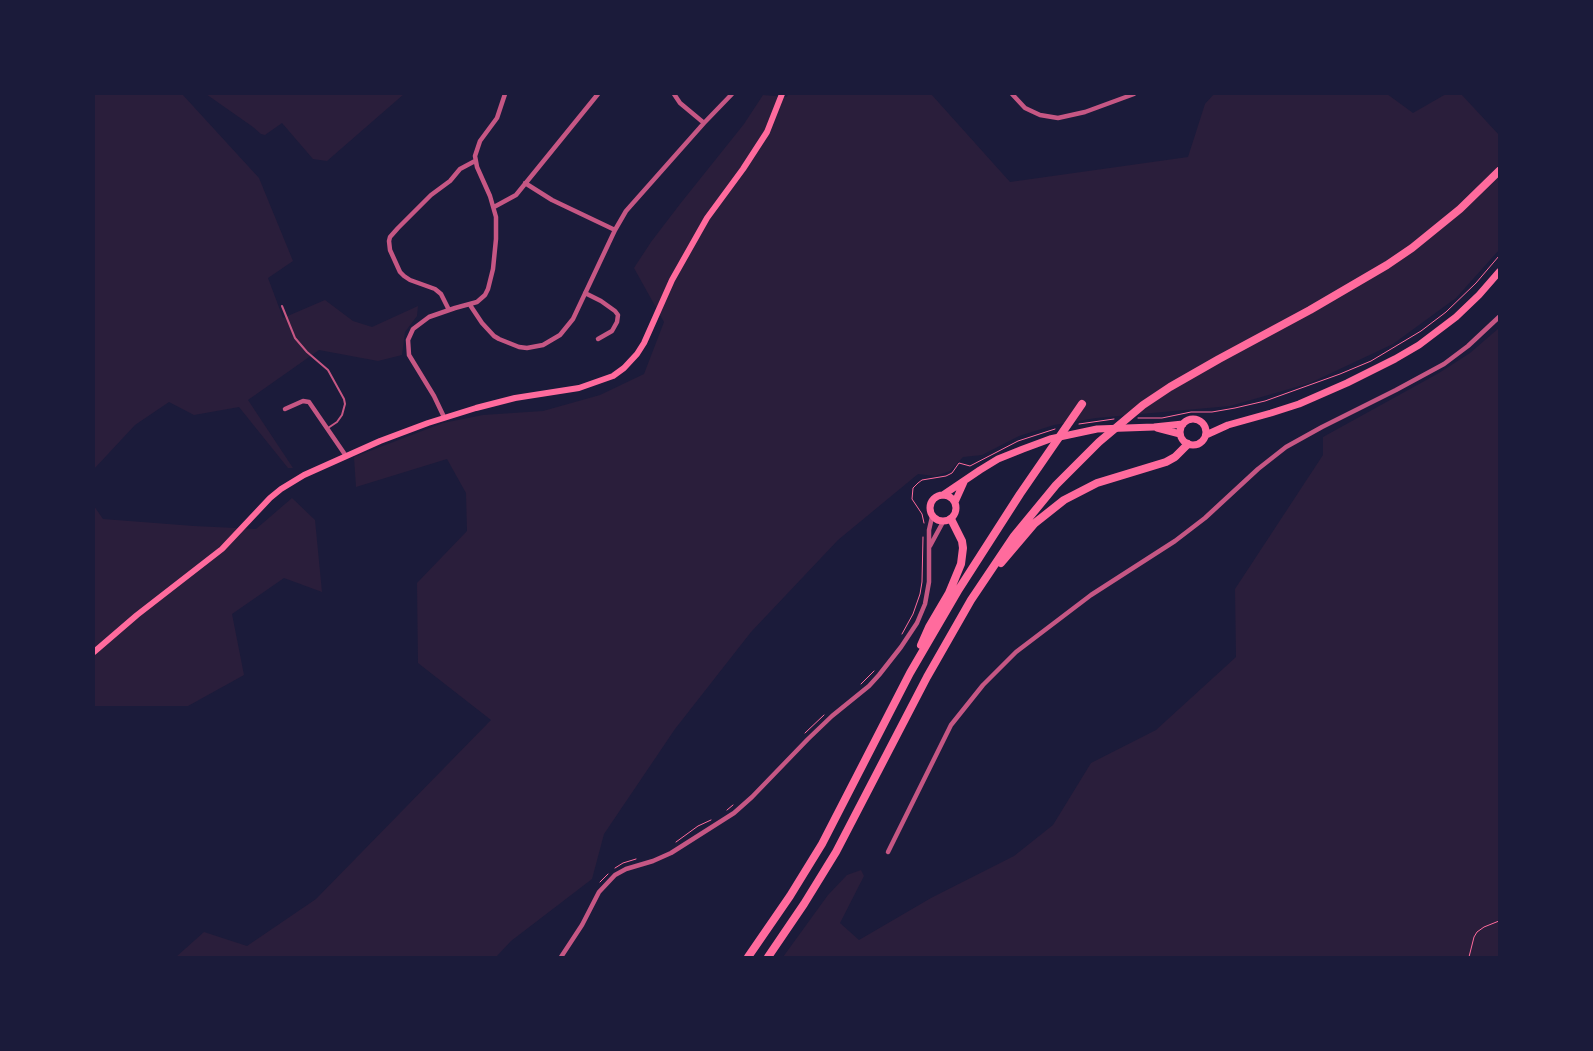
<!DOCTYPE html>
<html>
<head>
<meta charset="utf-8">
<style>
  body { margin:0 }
  #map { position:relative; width:1593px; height:1051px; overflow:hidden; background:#1b1b3a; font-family:Commissioner,sans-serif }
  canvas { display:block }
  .frame { position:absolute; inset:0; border:95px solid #1b1b3a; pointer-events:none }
</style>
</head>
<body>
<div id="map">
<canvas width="1593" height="1051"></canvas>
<div class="frame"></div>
</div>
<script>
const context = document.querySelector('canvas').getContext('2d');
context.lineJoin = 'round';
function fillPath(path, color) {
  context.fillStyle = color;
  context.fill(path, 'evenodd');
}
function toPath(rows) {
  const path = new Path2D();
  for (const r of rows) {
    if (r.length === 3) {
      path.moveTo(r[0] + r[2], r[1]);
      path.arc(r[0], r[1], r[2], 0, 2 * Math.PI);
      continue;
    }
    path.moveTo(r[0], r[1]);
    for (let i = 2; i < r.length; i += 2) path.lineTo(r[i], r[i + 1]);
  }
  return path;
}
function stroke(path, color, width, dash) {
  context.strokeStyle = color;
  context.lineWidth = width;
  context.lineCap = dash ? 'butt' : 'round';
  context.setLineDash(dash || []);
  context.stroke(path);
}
fillPath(toPath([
  [94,94,182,94,259,178,293,261,268,278,283,318,325,300,353,321,372,327,418,306,417,316,405,332,402,355,378,361,319,350,248,400,293,468,288,468,239,407,194,415,169,402,135,425,94,469],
  [206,94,404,94,327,161,313,159,282,123,265,135,261,134,253,127],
  [788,94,931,94,1010,182,1188,157,1205,104,1214,94,1387,94,1413,113,1446,94,1461,94,1499,135,1499,250,1456,298,1393,344,1310,383,1230,406,1096,418,1054,425,1019,436,982,455,963,457,950,471,935,476,918,474,838,540,751,632,675,729,604,834,592,879,511,941,496,957,176,957,204,932,247,946,316,899,491,720,418,663,417,583,467,531,466,493,447,459,356,487,354,457,443,423,483,415,543,411,600,395,644,374,664,322,634,268,651,242,680,204,744,124,763,95,787,97],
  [1499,328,1499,957,783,957,828,895,847,875,861,870,864,876,840,923,859,940,931,898,1014,856,1053,825,1091,763,1156,730,1236,657,1235,589,1323,455,1323,437,1439,373,1470,353],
  [292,498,315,520,322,592,284,578,232,614,244,675,188,706,94,706,94,506,103,519,194,526,256,529]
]), '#2a1e3b');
stroke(toPath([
  [1138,418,1162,418,1191,412,1212,412,1235,408,1265,401,1340,374,1371,361,1421,331,1446,312,1476,283,1499,256],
  [1079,424,1114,419],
  [924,523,922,514,912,499,913,488,918,483,922,480,946,476,952,473,959,463,970,466,1018,441,1055,429],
  [902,634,913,614,920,594,922,582,923,537],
  [861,684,874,671],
  [805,733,824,715],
  [727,810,733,805],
  [676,842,698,826,711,820],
  [615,868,623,863,636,859],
  [600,882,608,874],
  [1469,957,1474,937,1477,932,1484,927,1499,921]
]), '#ff6b9d', 1);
stroke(toPath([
  [282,306,295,338,307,352,328,370,344,399,345,404,342,415,337,422,328,428]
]), '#c65784', 2);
stroke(toPath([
  [674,94,680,103,704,123],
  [1012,94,1025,108,1040,115,1058,118,1085,112,1134,94],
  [525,183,552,200,615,230],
  [494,207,516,195,598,94],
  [585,293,601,301,615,311,618,315,617,322,612,331,598,339],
  [470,305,482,323,494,336,499,339,519,347,527,348,543,345,560,335,573,319,615,230,626,211,704,123,732,94],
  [449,310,441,294,435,289,410,280,404,276,400,272,390,250,389,241,390,237,398,228,431,195,450,181,460,169,475,161],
  [285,409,303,401,309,402,346,456],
  [444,417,434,396,409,355,408,340,413,329,429,317,455,308,477,302,485,295,488,289,493,269,496,239,496,217,490,196,477,167,475,156,480,141,497,118,505,94],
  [930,546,943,522],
  [888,852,951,725,983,685,1016,652,1091,595,1175,541,1205,518,1258,469,1286,447,1322,427,1396,390,1444,364,1468,346,1499,317],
  [561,957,582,925,599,892,615,875,626,869,653,861,671,853,734,813,752,797,808,739,832,716,869,686,879,675,901,647,917,623,925,604,929,582,929,530,932,517]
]), '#c65784', 4.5);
stroke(toPath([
  [94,652,137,615,222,549,270,498,281,489,304,475,380,441,428,423,476,408,515,398,579,388,613,376,624,368,637,354,644,343,672,280,707,218,743,169,767,132,782,94]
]), '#ff6b9d', 6);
stroke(toPath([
  [1193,432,13],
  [1157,428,1180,434],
  [1206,435,1228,425,1271,413,1299,404,1347,383,1395,359,1419,345,1456,317,1479,295,1499,272],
  [943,508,13],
  [943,495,980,470,998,459,1023,449,1050,439,1097,429,1154,427,1183,424],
  [955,502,964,482]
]), '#ff6b9d', 7);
stroke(toPath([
  [1001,563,1035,523,1064,500,1097,483,1166,462,1175,457,1188,444],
  [921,645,929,627,949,593,961,564,963,548,962,541,951,519],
  [748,957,790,896,822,844,910,673,959,589,1020,494,1082,404],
  [768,957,804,904,836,852,927,677,971,600,1014,536,1056,485,1099,442,1143,405,1170,387,1219,359,1310,310,1387,265,1412,248,1460,209,1499,171]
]), '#ff6b9d', 8);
</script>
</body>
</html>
